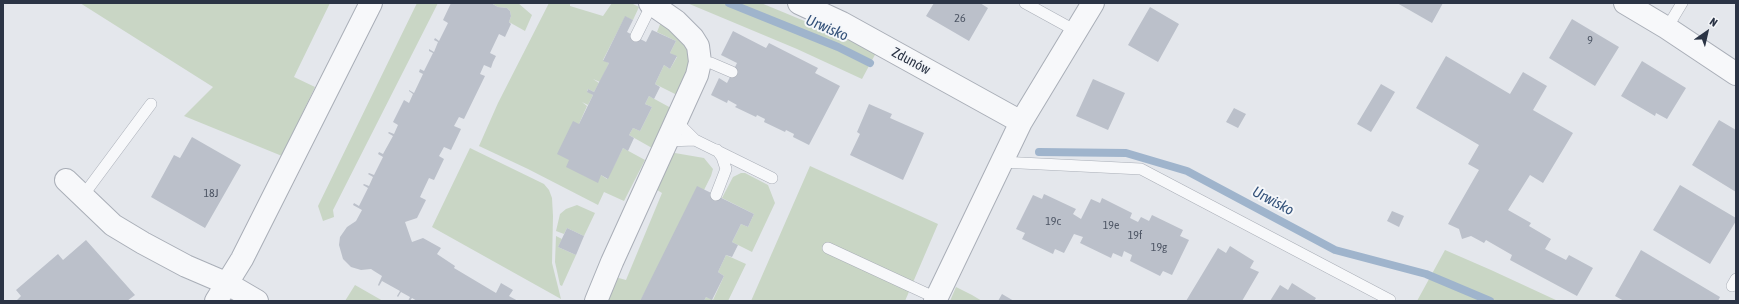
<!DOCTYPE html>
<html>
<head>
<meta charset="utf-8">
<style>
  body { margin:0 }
  #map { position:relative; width:1739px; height:304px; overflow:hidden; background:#e4e7ec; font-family:"Asap Condensed",sans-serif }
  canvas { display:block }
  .frame { position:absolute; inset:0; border:4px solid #2b3445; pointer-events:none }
  .north { position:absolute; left:1687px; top:12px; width:40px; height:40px; -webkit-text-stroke:3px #f4f6f9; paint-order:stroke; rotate:34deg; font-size:11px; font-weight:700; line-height:16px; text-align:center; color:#2b3445 }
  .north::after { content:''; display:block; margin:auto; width:14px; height:18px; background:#2b3445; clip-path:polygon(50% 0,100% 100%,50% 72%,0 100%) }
</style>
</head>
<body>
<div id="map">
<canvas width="1739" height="304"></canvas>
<div class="frame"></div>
<div class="north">N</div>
</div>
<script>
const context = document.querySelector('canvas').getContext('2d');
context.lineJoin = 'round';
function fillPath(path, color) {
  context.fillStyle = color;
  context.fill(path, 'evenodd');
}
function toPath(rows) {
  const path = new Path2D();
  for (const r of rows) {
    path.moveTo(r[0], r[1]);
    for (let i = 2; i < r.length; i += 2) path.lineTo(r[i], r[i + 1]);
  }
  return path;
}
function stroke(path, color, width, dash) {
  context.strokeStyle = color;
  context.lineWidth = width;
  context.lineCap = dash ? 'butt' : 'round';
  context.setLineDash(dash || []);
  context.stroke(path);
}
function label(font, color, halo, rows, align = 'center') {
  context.font = font + ' "Asap Condensed",sans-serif';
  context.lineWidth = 4;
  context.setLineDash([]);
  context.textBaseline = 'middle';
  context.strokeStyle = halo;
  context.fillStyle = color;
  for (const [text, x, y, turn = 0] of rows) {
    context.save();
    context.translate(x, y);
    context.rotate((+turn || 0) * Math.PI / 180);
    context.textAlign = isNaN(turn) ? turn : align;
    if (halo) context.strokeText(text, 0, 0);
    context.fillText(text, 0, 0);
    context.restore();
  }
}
fillPath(toPath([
  [80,3,330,3,294,77,315,87,282,156,184,116,213,87],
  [417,3,438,3,333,210,334,217,323,221,318,206],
  [491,3,518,3,532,15,525,31,509,22,511,16,510,11,507,8,498,7],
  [549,3,570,3,570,6,603,16,612,3,631,3,639,7,633,20,625,17,603,60,609,63,600,82,593,79,599,83,594,92,588,89,587,91,593,95,588,105,582,102,587,106,579,124,601,175,607,179,623,148,645,160,624,201,604,192,598,205,528,169,479,146,498,103],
  [687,3,761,3,877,51,862,79,797,49],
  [661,22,687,45,692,62,677,95,655,84,664,65,670,69,677,57,670,53,676,41,657,32],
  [649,96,671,108,652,148,629,135,633,128,640,131,652,107,645,104],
  [470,148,544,184,549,190,552,198,553,216,552,263,561,299,432,227],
  [669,152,704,158,713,169,711,176,704,190,640,301,606,301,615,277,626,280,662,193,654,188],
  [810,166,938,224,905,301,751,301],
  [741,173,745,173,768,185,775,203,752,252,732,242,741,224,748,227,754,214,722,198,733,177],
  [577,205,595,213,584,236,567,228,564,234,556,231,560,214,566,209],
  [556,236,562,239,558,247,576,255,562,286,560,285,555,262],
  [1445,250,1491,270,1558,301,1417,301],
  [726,255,746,264,728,301,704,301,706,297,713,300,724,276,718,272],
  [355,285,383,301,345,301],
  [956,287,972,295,982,301,950,301]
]), '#c9d6c5');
stroke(toPath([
  [729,3,838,47,870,63],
  [1039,152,1126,153,1187,171,1335,250,1426,274,1490,301]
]), '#9fb4cc', 8);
fillPath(toPath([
  [451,3,491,3,498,7,507,8,510,11,511,16,509,22,511,24,505,37,499,34,490,53,496,56,493,62,491,68,484,65,480,74,485,76,464,119,459,117,454,126,461,129,451,150,444,147,439,156,444,159,434,180,429,178,420,197,426,200,417,218,405,222,412,242,423,238,441,248,437,254,455,266,454,268,496,293,501,283,513,290,509,296,518,301,417,301,412,298,410,301,408,301,410,297,401,292,398,297,397,296,400,291,382,281,379,286,378,285,382,276,374,271,371,269,361,270,351,267,343,259,339,245,340,237,347,227,356,221,362,210,353,205,354,203,359,206,368,188,363,185,364,184,369,186,373,177,368,174,369,173,374,175,383,157,378,154,379,152,383,154,393,136,388,133,389,132,394,134,398,125,393,122,404,100,409,103,413,94,409,91,409,90,414,93,423,74,419,72,420,69,424,71,433,53,429,51,429,49,434,52,438,42,434,40,435,38,439,41,448,23,443,20],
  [934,3,980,3,988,8,969,41,926,16],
  [1397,3,1443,3,1432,23],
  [1150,7,1179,24,1158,62,1128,45],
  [625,16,633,20,627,32,646,42,652,30,676,41,670,53,677,56,670,69,664,65,655,84,660,87,654,99,649,96,645,104,652,107,640,131,633,128,629,135,634,138,628,151,623,148,608,179,601,175,598,183,566,167,569,160,557,154,573,121,579,124,593,95,587,92,588,89,594,92,609,63,603,61],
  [1572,19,1619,47,1595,86,1549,58],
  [733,31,766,48,769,43,818,68,815,73,840,86,809,145,793,137,794,134,786,130,785,132,764,122,765,119,757,115,756,117,735,107,737,105,728,100,727,103,711,95,719,78,727,83,737,63,721,55],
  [1446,56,1510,94,1523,72,1547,86,1533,110,1573,133,1543,183,1530,175,1508,210,1531,223,1529,226,1551,239,1545,249,1566,260,1569,255,1593,268,1577,296,1510,260,1512,255,1486,240,1484,243,1471,236,1462,239,1459,229,1448,224,1479,170,1468,164,1479,145,1416,108],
  [1642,61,1686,88,1667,119,1656,113,1655,116,1621,96],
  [1093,79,1125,93,1108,130,1076,116],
  [1381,84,1395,92,1371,132,1357,124],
  [869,104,892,114,890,118,924,133,903,180,850,155,860,134,857,132],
  [1234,108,1246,114,1238,128,1226,122],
  [1719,120,1736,130,1736,192,1692,165],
  [192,137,241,165,205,228,151,197,174,155,180,158],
  [1680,185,1736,218,1736,221,1710,264,1653,230],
  [697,186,754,214,748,227,741,224,732,242,738,245,732,257,726,255,718,272,724,276,712,300,706,297,704,301,640,301],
  [1044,194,1076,209,1073,214,1081,219,1091,199,1100,203,1102,198,1132,213,1130,218,1138,222,1141,217,1149,221,1152,215,1183,230,1180,236,1189,240,1172,275,1163,271,1160,276,1130,261,1132,255,1124,251,1122,257,1113,253,1111,258,1080,243,1083,237,1074,234,1064,253,1055,249,1053,254,1022,239,1025,233,1016,229,1033,195,1042,199],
  [1392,211,1404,216,1399,227,1387,221],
  [567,228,584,236,576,255,558,247],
  [86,240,135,295,127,301,16,301,21,296,16,290,58,254,63,260],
  [1230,246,1254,261,1250,268,1259,272,1242,301,1186,301,1218,248,1226,253],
  [1641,250,1720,297,1718,301,1624,301,1615,296],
  [1292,283,1316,298,1314,301,1270,301,1280,285,1288,290],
  [1002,294,1014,301,998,301]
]), '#bbc0ca');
const service = toPath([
  [1025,3,1076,31],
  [1667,28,1682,3],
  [636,36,652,4],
  [700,62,711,63,732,72],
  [676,121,695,140,772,178],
  [667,141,695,140],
  [1001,162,1141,169,1390,300],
  [716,195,726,169,722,157,717,150],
  [82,197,151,104],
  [828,248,936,298],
  [1732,286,1736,279]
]);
const minor = toPath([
  [799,3,842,23,1021,122],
  [1625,3,1667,28,1736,74],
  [66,180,113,225,143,243,186,266,228,284,257,301],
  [216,301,242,259,371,3],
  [596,301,612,262,697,75,700,62,698,46,693,38,676,21,650,3],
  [935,301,1021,122,1093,3]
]);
stroke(service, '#a9aeb7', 12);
stroke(minor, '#a9aeb7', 24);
stroke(service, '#f7f8fa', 11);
stroke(minor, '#f7f8fa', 22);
label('12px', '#4f5766', null, [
  ["26",960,18],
  ["9",1590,40],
  ["18J",211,193],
  ["19c",1053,221],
  ["19e",1111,225],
  ["19f",1135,235],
  ["19g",1159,247]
]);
label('14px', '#2b3445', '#f4f6f9', [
  ["Zdunów",911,61,28]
]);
label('italic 15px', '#34527a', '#f4f6f9', [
  ["Urwisko",827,28,23],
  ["Urwisko",1273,201,28]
]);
</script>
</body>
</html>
